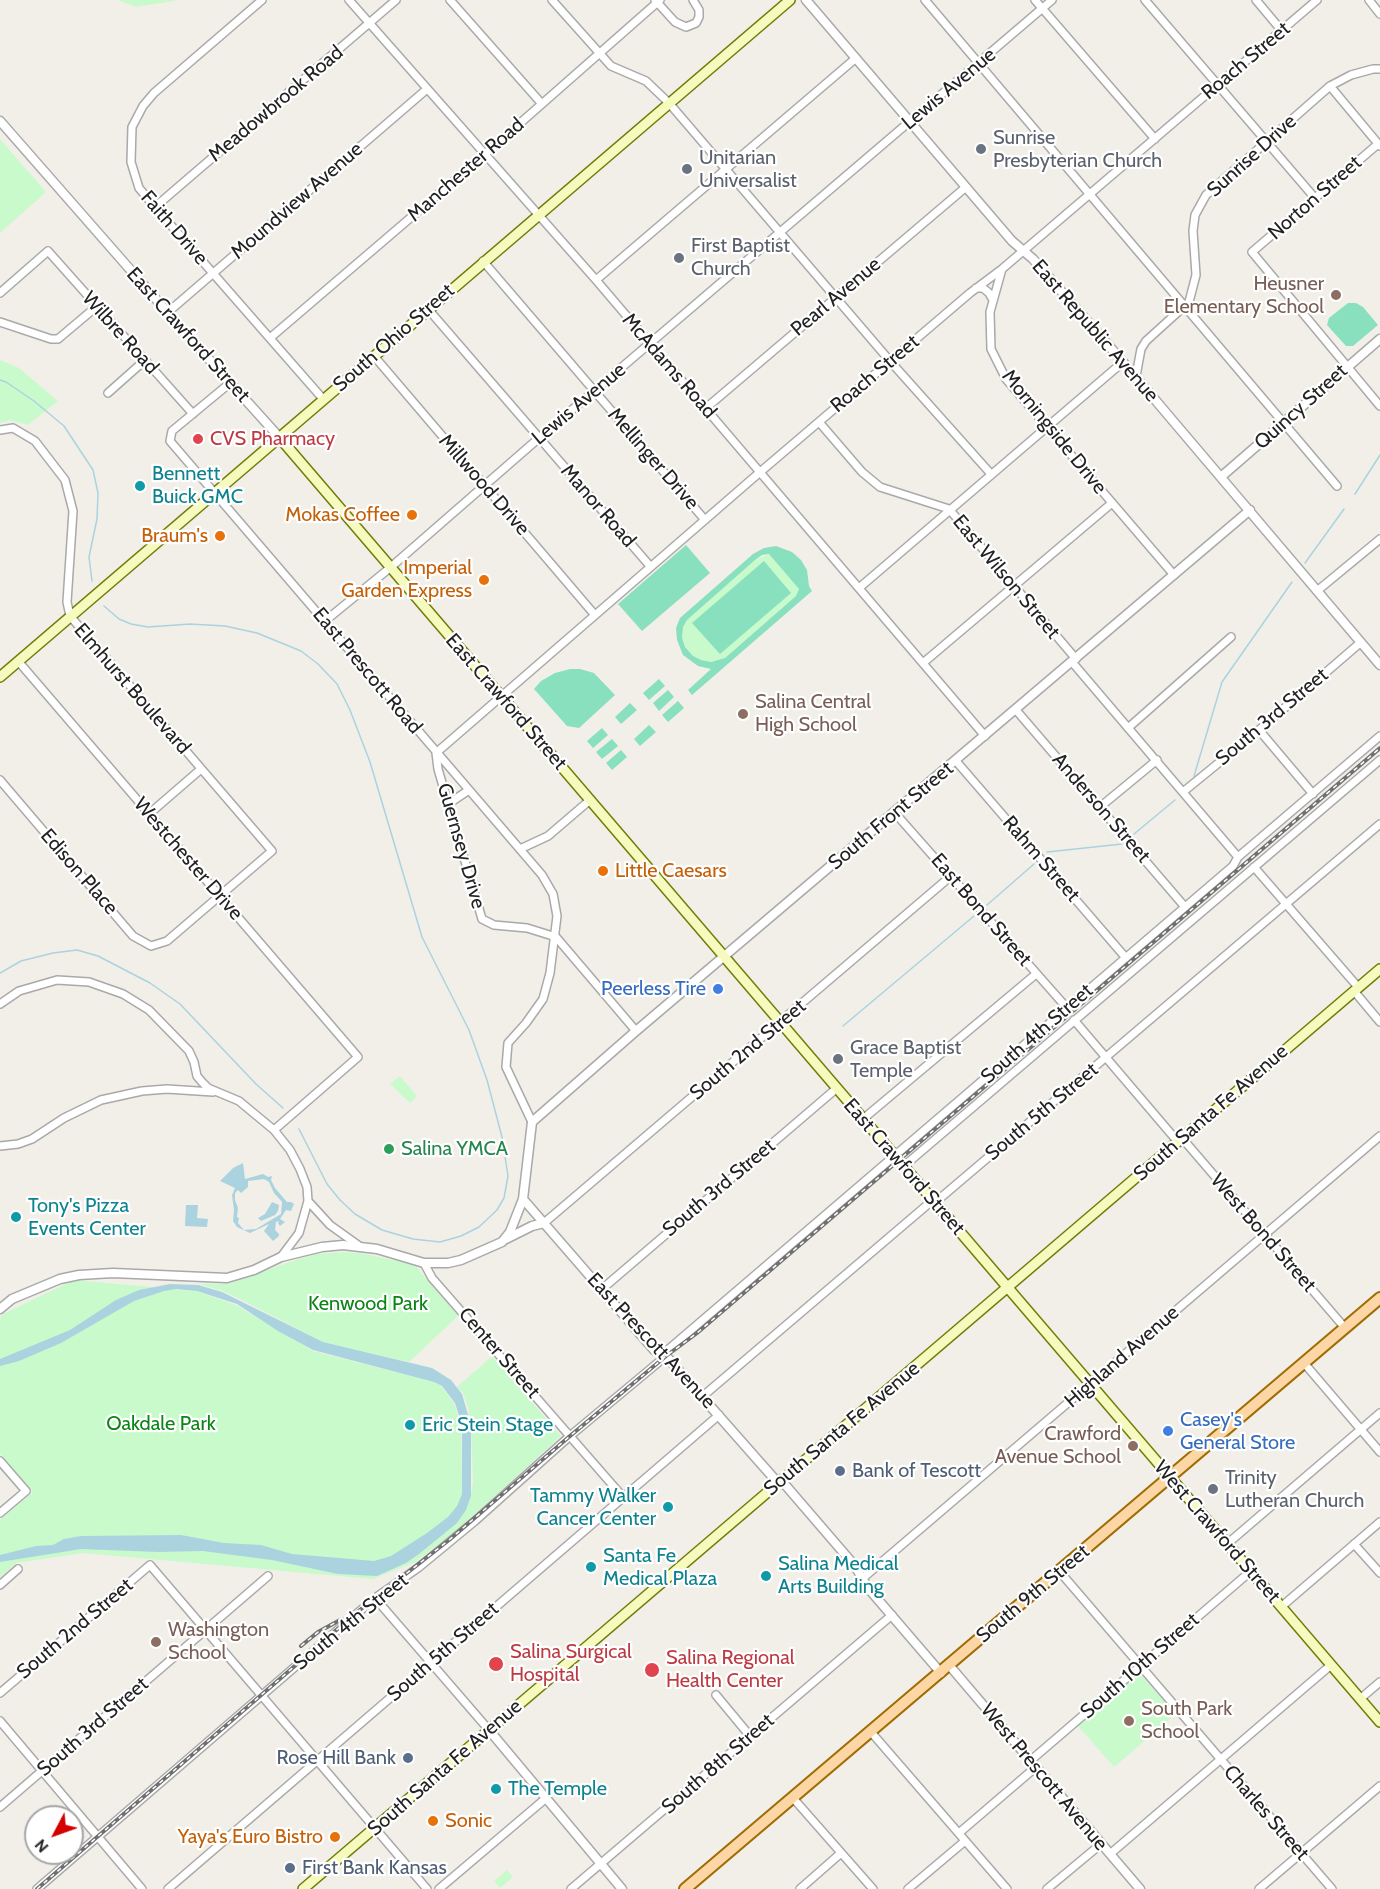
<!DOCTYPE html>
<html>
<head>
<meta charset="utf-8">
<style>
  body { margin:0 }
  #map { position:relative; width:1380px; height:1889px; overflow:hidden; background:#f2efe9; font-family:Cabin,sans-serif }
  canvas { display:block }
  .north { position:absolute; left:24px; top:1805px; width:60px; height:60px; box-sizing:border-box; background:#fff; border:2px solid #a7a7a7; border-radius:50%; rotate:229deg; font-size:16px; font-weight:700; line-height:24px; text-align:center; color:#222 }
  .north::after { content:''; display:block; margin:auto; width:21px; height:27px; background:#d40000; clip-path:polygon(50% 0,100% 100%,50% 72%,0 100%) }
</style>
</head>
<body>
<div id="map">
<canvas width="1380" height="1889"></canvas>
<div class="north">N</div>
</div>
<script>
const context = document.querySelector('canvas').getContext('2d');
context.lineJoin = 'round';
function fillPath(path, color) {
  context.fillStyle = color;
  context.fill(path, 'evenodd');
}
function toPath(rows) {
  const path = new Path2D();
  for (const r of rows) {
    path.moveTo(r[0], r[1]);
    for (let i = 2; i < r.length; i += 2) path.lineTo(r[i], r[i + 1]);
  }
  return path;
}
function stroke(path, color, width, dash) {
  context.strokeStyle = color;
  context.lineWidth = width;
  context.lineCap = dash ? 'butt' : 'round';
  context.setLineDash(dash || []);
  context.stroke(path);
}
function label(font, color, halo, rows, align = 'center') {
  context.font = font + ' Cabin,sans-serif';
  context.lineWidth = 4.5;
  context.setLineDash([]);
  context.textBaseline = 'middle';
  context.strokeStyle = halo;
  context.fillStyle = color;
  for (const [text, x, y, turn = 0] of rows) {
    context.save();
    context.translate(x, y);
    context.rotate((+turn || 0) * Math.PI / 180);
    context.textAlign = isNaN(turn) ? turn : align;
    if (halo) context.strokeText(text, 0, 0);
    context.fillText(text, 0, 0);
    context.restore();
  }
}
fillPath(toPath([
  [118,0,179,0,136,7],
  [0,139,46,192,0,233],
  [0,360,19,368,58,401,28,425,10,420,0,423],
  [769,554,799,589,796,596,725,658,711,662,701,660,693,656,685,647,682,638,683,627,687,620,755,560],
  [400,1076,417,1096,410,1103,390,1084],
  [345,1252,365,1254,415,1265,458,1316,409,1362,323,1342,240,1299,223,1291,198,1284,231,1283,295,1260,317,1254],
  [74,1280,196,1291,236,1305,313,1351,434,1382,441,1386,454,1403,461,1425,462,1494,457,1506,457,1522,466,1510,471,1496,473,1481,471,1425,468,1408,463,1393,457,1387,492,1356,561,1436,457,1530,415,1562,373,1579,83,1553,16,1563,0,1577,0,1520,33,1492,0,1454,0,1318,3,1314],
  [1138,1672,1176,1714,1114,1767,1077,1725],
  [507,1870,513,1877,500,1888,494,1881]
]), '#c8facc');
fillPath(toPath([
  [1348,303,1356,303,1363,307,1378,325,1353,346,1346,346,1327,325,1329,318],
  [686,545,710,573,642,631,618,604],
  [776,546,792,552,801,560,807,570,809,586,812,591,692,695,688,690,711,669,698,666,683,655,677,640,676,628,680,618,753,554,764,548],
  [769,554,799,589,796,596,725,658,711,662,701,660,693,656,685,647,682,638,683,627,687,620,755,560,762,555],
  [764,561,791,593,720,654,692,623],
  [570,669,580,669,594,673,615,695,579,728,567,726,534,689,541,681,555,673],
  [659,679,665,686,649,700,643,693],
  [668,690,674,697,659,711,653,703],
  [678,701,684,708,668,722,662,715],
  [630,703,637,710,621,724,615,717],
  [649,725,656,732,640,746,634,739],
  [602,728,608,735,593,748,587,741],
  [612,739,618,746,602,759,596,752],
  [621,750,627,757,612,770,606,763]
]), '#88e0be');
fillPath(toPath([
  [243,1163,245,1179,263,1174,268,1177,272,1176,271,1180,275,1188,287,1202,291,1202,294,1204,291,1211,286,1210,280,1219,285,1222,280,1226,278,1223,279,1221,276,1222,275,1230,279,1234,279,1236,273,1241,264,1231,269,1224,250,1233,237,1227,233,1221,234,1210,232,1195,235,1188,220,1181,233,1168],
  [264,1179,269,1182,274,1193,282,1202,281,1214,256,1229,244,1230,238,1223,239,1218,237,1217,238,1208,235,1200,235,1193,238,1190,241,1193,248,1187,248,1181],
  [272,1202,279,1205,278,1211,275,1215,261,1221,258,1218,265,1214],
  [186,1205,198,1205,197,1218,208,1219,207,1227,185,1226],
  [170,1284,198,1285,222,1292,323,1342,432,1368,451,1380,462,1394,471,1425,471,1496,466,1510,457,1523,419,1554,406,1563,377,1576,338,1574,272,1560,203,1551,158,1552,81,1549,0,1562,0,1555,36,1546,53,1545,64,1539,81,1536,181,1535,224,1543,261,1545,292,1554,374,1561,391,1556,427,1533,448,1517,457,1506,462,1494,462,1425,455,1403,442,1386,434,1382,313,1350,278,1331,237,1304,197,1291,176,1289,164,1291,134,1301,61,1343,19,1361,0,1366,0,1359,70,1330,116,1300,139,1290]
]), '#aad3df');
stroke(toPath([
  [0,380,6,382,34,401,64,426,93,470,98,493,97,519,89,557,92,581],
  [1355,494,1380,455],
  [1305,563,1344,509],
  [104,606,119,619,131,624,148,627,190,624,225,626,257,633,301,651,318,664,337,684,350,710,370,762,422,937,469,1030,487,1080,502,1137,508,1176,504,1198,497,1210,479,1227,461,1236,440,1242,413,1239,382,1230,355,1214,340,1200,327,1184,299,1129],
  [1194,776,1222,682,1292,582],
  [1134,834,1175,800],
  [1047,852,1122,844],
  [987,905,1034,864],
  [0,973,21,961,53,953,77,950,98,956,150,983,180,1004,256,1084,283,1108],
  [843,1026,974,916]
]), '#aad3df', 1.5);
const minor = toPath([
  [262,0,154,93,143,106,132,127,131,162,139,188,155,207,323,399],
  [349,0,596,280,985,736],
  [450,0,542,104],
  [552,0,611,66,646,81,669,103,890,361,991,474],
  [655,0,675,22,686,27,696,23,699,17,699,10,693,0],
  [925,0,1337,486],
  [1035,0,1155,139],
  [1145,0,1314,197],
  [1256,0,1282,31],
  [1369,0,1380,14],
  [1330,86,1380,146],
  [1378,144,1252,252,1380,406],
  [155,207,396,0],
  [483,261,705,520],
  [1002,269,990,312,991,349,1006,379,1174,575],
  [596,280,856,58],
  [976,288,983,288,989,293,993,300],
  [0,293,48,251,193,414],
  [428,309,650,566],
  [167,313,427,89],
  [0,322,51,339,58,339,96,307],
  [270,338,485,154,660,0],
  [374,356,594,614],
  [1136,376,1141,349,1146,341,1189,302,1196,275,1193,231,1195,215,1206,195,1330,86,1351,75,1373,69,1380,69],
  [230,383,172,431,170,441,542,875,553,894,557,916,550,973,543,999,526,1023,508,1043,506,1067,532,1122],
  [108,393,144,361],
  [706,408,966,187],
  [819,422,862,472,880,487,949,509,1076,659],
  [0,430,13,428,35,441,65,480,73,511,67,602,70,616,272,851,167,941,151,946,133,936,0,780],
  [859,588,1123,362],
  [1317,591,1380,539],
  [325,621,391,567,539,438,1052,0],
  [18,661,358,1057,274,1130],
  [1072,662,1238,857],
  [923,663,1112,503],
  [1016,710,1185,907],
  [1128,728,1231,637],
  [1259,730,1313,794],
  [956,761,1126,958],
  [1183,792,1259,730,1360,643],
  [448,804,469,790],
  [1100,807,1157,760],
  [895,813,1067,1008],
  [149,814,201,769],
  [520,849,548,836,590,800],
  [1254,867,1358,987],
  [1354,991,1380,1022],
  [0,1004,19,991,57,980,89,982,123,994,149,1010,189,1051,194,1062,197,1076,202,1082,208,1088,239,1101,274,1130,290,1150,300,1169,307,1187,308,1201,330,1225,358,1245],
  [1074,1020,1178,1142],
  [636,1031,556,937,527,928,494,925,482,919,438,769,436,753,759,473,970,293,1002,269,1317,0],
  [863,1119,1036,974],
  [1182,1138,1345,1328],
  [0,1146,18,1144,32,1139,64,1118,101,1100,142,1091,167,1089,213,1092],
  [904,1166,1380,760],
  [544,1223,951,876],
  [281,1257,299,1233,308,1201],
  [424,1263,432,1278,623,1497],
  [602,1289,837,1088],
  [663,1354,1233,866,1238,857,1380,736],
  [1304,1363,1380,1452],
  [703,1396,933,1200,938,1200,1380,824],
  [0,1461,26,1491,0,1513],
  [1227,1544,1380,1413],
  [1354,1544,1380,1573],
  [1060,1572,1332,1889],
  [863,1578,1380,1136],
  [0,1585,18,1569],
  [375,1598,489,1730],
  [1281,1607,1380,1522],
  [0,1693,150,1565,427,1889],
  [716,1695,750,1736],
  [1360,1699,1380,1682],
  [0,1721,142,1889],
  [871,1732,1007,1889],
  [1030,1761,1251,1571],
  [793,1798,873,1889],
  [0,1807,268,1576],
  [959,1833,1036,1767],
  [1110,1854,1331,1665],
  [37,1889,375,1598,418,1568,475,1521,570,1436,666,1356],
  [168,1889,719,1415],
  [439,1889,545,1799],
  [571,1889,892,1615],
  [800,1889,841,1853],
  [908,1889,965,1841],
  [1047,1889,1101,1844],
  [1259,1889,1380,1786]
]);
const tertiary = toPath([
  [806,0,1012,241,1033,259,1123,362,1380,665],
  [0,121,198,347,279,437],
  [1222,476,1380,339],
  [523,1199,654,1350,666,1356,778,1483],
  [506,1239,532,1226,544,1223],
  [0,1309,12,1299,60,1279,79,1275,113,1273,227,1278,254,1270,281,1257,322,1247,343,1245,377,1249,424,1263,448,1263,461,1260,502,1242,510,1232,523,1199,532,1122,636,1031,1250,510],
  [781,1480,855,1566,868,1588,941,1673],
  [949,1665,1140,1889],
  [489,1730,622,1889]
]);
const secondary = toPath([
  [279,437,1380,1722],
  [0,677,790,0],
  [303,1889,1380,969]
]);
const primary = toPath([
  [685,1889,1380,1298]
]);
stroke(minor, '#a9a9a9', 10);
stroke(tertiary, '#a9a9a9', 11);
stroke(secondary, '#707d05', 12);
stroke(primary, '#a06b00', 14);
stroke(minor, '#fff', 7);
stroke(tertiary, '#fff', 8);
stroke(secondary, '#f7fabf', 9);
stroke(primary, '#fcd6a4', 10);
const rail = toPath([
  [301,1646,318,1632,342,1619],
  [37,1889,356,1613,449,1540,570,1436,666,1356,697,1333,1380,748]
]);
stroke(rail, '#707070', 4);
stroke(rail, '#fff', 1.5, [4.5]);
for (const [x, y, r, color] of [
  [981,149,6,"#6b7280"],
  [687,169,6,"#6b7280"],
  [679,258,6,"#6b7280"],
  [1336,295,6,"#8d6e63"],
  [198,439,6,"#e0444e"],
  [140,486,6,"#0f9aa8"],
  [412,515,6,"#e8710a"],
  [220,536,6,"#e8710a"],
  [484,580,6,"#e8710a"],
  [743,714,6,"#8d6e63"],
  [603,871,6,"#e8710a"],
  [718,989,6,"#3f7fe0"],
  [838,1059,6,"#6b7280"],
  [389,1149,6,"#2e9e5b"],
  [16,1217,6,"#0f9aa8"],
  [410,1425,6,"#0f9aa8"],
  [1168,1431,6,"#3f7fe0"],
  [1133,1446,6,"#8d6e63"],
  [840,1471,6,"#5c6f8a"],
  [1213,1489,6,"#6b7280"],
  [668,1507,6,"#0f9aa8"],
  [591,1567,6,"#0f9aa8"],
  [766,1576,6,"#0f9aa8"],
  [156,1642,6,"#8d6e63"],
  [496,1664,8,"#e0444e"],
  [652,1670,8,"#e0444e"],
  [1129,1721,6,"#8d6e63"],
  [408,1758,6,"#5c6f8a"],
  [496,1789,6,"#0f9aa8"],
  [433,1821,6,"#e8710a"],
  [335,1837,6,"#e8710a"],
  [290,1868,6,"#5c6f8a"]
]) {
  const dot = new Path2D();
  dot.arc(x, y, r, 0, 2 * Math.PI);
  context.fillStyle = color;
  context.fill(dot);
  stroke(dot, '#fff', 2);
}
label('20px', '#222', '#fff', [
  ["Roach Street",1246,61,-40],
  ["Lewis Avenue",949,89,-40],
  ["Meadowbrook Road",276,104,-40],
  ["Sunrise Drive",1252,156,-42],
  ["Manchester Road",466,170,-41],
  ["Norton Street",1315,198,-41],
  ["Moundview Avenue",297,201,-41],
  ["Faith Drive",174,228,49],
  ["Pearl Avenue",836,297,-40],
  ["East Republic Avenue",1095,331,49],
  ["Wilbre Road",120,333,48],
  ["East Crawford Street",188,335,48],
  ["South Ohio Street",394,338,-41],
  ["McAdams Road",669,366,49],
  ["Roach Street",875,374,-40],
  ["Lewis Avenue",579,404,-40],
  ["Quincy Street",1301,407,-42],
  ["Morningside Drive",1054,432,51],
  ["Mellinger Drive",653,459,49],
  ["Millwood Drive",484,485,49],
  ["Manor Road",598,506,49],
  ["East Wilson Street",1006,577,50],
  ["East Prescott Road",367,671,50],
  ["Elmhurst Boulevard",132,689,49],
  ["East Crawford Street",506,702,49],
  ["South 3rd Street",1272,717,-40],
  ["Anderson Street",1101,808,49],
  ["South Front Street",891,816,-40],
  ["Guernsey Drive",461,846,74],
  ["Westchester Drive",188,859,49],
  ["Rahm Street",1041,859,49],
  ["Edison Place",79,872,49],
  ["East Bond Street",981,910,49],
  ["South 4th Street",1037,1034,-41],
  ["South 2nd Street",748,1050,-40],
  ["South 5th Street",1042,1112,-40],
  ["South Santa Fe Avenue",1211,1113,-41],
  ["East Crawford Street",904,1167,49],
  ["South 3rd Street",719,1188,-40],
  ["West Bond Street",1263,1233,49],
  ["East Prescott Avenue",651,1341,47],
  ["Center Street",499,1353,49],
  ["Highland Avenue",1122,1357,-41],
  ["South Santa Fe Avenue",842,1429,-40],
  ["West Crawford Street",1217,1532,49],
  ["South 9th Street",1033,1594,-40],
  ["South 4th Street",351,1622,-39],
  ["South 2nd Street",75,1629,-40],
  ["South 5th Street",443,1652,-41],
  ["South 10th Street",1140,1666,-41],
  ["South 3rd Street",93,1727,-41],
  ["South 8th Street",718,1764,-41],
  ["South Santa Fe Avenue",445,1768,-41],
  ["West Prescott Avenue",1044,1777,50],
  ["Charles Street",1266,1813,49]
]);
label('20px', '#5b616d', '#fff', [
  ["Sunrise",993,138],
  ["Presbyterian Church",993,161],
  ["Unitarian",699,158],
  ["Universalist",699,181],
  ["First Baptist",691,246],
  ["Church",691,269],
  ["Grace Baptist",850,1048],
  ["Temple",850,1071],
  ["Trinity",1225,1478],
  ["Lutheran Church",1225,1501]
], 'left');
label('20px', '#785e54', '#fff', [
  ["Heusner",1324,284,"right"],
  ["Elementary School",1324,307,"right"],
  ["Salina Central",755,702],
  ["High School",755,725],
  ["Crawford",1121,1434,"right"],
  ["Avenue School",1121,1457,"right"],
  ["Washington",168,1630],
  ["School",168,1653],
  ["South Park",1141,1709],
  ["School",1141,1732]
], 'left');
label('20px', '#be3a42', '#fff', [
  ["CVS Pharmacy",210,439],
  ["Salina Surgical",510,1652],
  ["Hospital",510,1675],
  ["Salina Regional",666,1658],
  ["Health Center",666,1681]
], 'left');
label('20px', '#0d838f', '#fff', [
  ["Bennett",152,474],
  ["Buick GMC",152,497],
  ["Tony's Pizza",28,1206],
  ["Events Center",28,1229],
  ["Eric Stein Stage",422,1425],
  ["Tammy Walker",656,1496,"right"],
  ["Cancer Center",656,1519,"right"],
  ["Santa Fe",603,1556],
  ["Medical Plaza",603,1579],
  ["Salina Medical",778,1564],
  ["Arts Building",778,1587],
  ["The Temple",508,1789]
], 'left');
label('20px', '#c56008', '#fff', [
  ["Mokas Coffee",400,515],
  ["Braum's",208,536],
  ["Imperial",472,568],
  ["Garden Express",472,591],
  ["Little Caesars",615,871,"left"],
  ["Sonic",445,1821,"left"],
  ["Yaya's Euro Bistro",323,1837]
], 'right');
label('20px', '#366cbe', '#fff', [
  ["Peerless Tire",706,989],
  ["Casey's",1180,1420,"left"],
  ["General Store",1180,1443,"left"]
], 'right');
label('20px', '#27864d', '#fff', [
  ["Salina YMCA",401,1149]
], 'left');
label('20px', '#0c8416', '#fff', [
  ["Kenwood Park",368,1304],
  ["Oakdale Park",161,1424]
]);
label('20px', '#4e5e75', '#fff', [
  ["Bank of Tescott",852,1471],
  ["Rose Hill Bank",396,1758,"right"],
  ["First Bank Kansas",302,1868]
], 'left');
</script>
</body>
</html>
